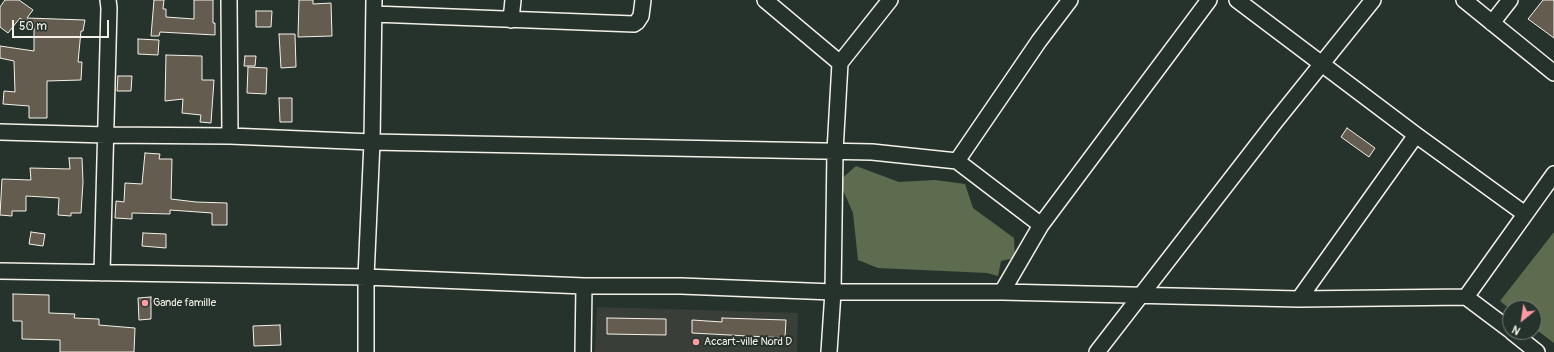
<!DOCTYPE html>
<html>
<head>
<meta charset="utf-8">
<style>
  body { margin:0 }
  #map { position:relative; width:1554px; height:352px; overflow:hidden; background:#26332d; font-family:Pangolin,sans-serif }
  canvas { display:block }
  .north { position:absolute; left:1502px; top:300px; width:40px; height:40px; box-sizing:border-box; background:#26332d; border:1px solid #787f78; border-radius:50%; rotate:210deg; font-size:11px; font-weight:700; line-height:16px; text-align:center; color:#f4f1e8 }
  .north::after { content:''; display:block; margin:auto; width:14px; height:18px; background:#ff9aa2; clip-path:polygon(50% 0,100% 100%,50% 72%,0 100%) }
  .scale { position:absolute; left:12px; top:20px; width:97px; height:18px; box-sizing:border-box; border:2px solid #f4f1e8; border-top:0; padding-left:5px; font-size:12px; line-height:14px; white-space:nowrap; color:#f4f1e8; -webkit-text-stroke:3px #26332d; paint-order:stroke }
</style>
</head>
<body>
<div id="map">
<canvas width="1554" height="352"></canvas>
<div class="north">N</div>
<div class="scale">50 m</div>
</div>
<script>
const context = document.querySelector('canvas').getContext('2d');
context.lineJoin = 'round';
function fillPath(path, color) {
  context.fillStyle = color;
  context.fill(path, 'evenodd');
}
function toPath(rows) {
  const path = new Path2D();
  for (const r of rows) {
    path.moveTo(r[0], r[1]);
    for (let i = 2; i < r.length; i += 2) path.lineTo(r[i], r[i + 1]);
  }
  return path;
}
function stroke(path, color, width, dash) {
  context.strokeStyle = color;
  context.lineWidth = width;
  context.lineCap = dash ? 'butt' : 'round';
  context.setLineDash(dash || []);
  context.stroke(path);
}
function label(font, color, halo, rows, align = 'center') {
  context.font = font + ' Pangolin,sans-serif';
  context.lineWidth = 4;
  context.setLineDash([]);
  context.textBaseline = 'middle';
  context.strokeStyle = halo;
  context.fillStyle = color;
  for (const [text, x, y, turn = 0] of rows) {
    context.save();
    context.translate(x, y);
    context.rotate((+turn || 0) * Math.PI / 180);
    context.textAlign = isNaN(turn) ? turn : align;
    if (halo) context.strokeText(text, 0, 0);
    context.fillText(text, 0, 0);
    context.restore();
  }
}
fillPath(toPath([
  [597,307,798,313,797,352,595,352]
]), '#393f38');
fillPath(toPath([
  [856,166,899,182,935,180,965,184,973,208,1014,238,1015,258,1001,261,998,276,987,273,878,268,858,260,853,213,839,181],
  [1554,232,1554,343,1534,328,1534,308,1510,309,1500,301]
]), '#5d6c4e');
const building = toPath([
  [5,0,19,0,33,10,27,18,85,20,83,31,81,31,78,62,82,62,81,80,47,81,47,118,29,118,29,106,3,104,4,91,15,92,14,61,0,58,0,46,34,51,34,28,20,18,8,33,0,27,0,7,5,0],
  [154,0,164,0,163,9,166,9,166,17,194,19,194,0,213,0,213,23,215,23,215,35,160,32,159,36,151,36,154,0],
  [299,0,313,0,313,4,331,3,332,36,298,37,299,0],
  [1543,0,1554,0,1554,38,1528,19,1543,0],
  [256,11,272,11,271,27,256,27,256,11],
  [279,34,295,34,296,67,281,68,279,34],
  [138,39,159,40,158,55,138,54,138,39],
  [166,55,202,56,202,80,214,80,211,123,200,122,201,115,182,113,183,99,165,101,166,55],
  [245,56,256,56,255,66,244,66,245,56],
  [248,67,267,68,266,94,247,93,248,67],
  [118,76,132,76,131,91,117,91,118,76],
  [279,98,292,98,292,122,280,122,279,98],
  [1347,128,1375,148,1369,157,1341,137,1347,128],
  [145,153,160,154,159,159,172,159,171,199,196,202,227,203,227,225,212,225,212,213,170,210,170,214,132,213,132,219,115,218,116,201,124,202,125,183,142,184,145,153],
  [69,158,82,158,83,182,81,213,71,213,71,216,58,215,59,198,26,196,26,211,12,211,12,216,0,215,2,179,31,180,30,168,70,169,69,158],
  [31,232,45,234,43,246,29,244,31,232],
  [143,233,166,234,166,248,142,246,143,233],
  [13,294,49,295,49,313,75,314,74,318,99,319,99,325,135,328,134,352,60,352,60,340,22,339,22,321,13,321,13,294],
  [151,297,151,319,139,320,138,298,151,297],
  [607,318,666,319,666,335,607,334,607,318],
  [722,318,786,320,785,338,692,333,692,320,722,322,722,318],
  [280,325,281,345,254,346,253,326,280,325]
]);
fillPath(building, '#655c50');
stroke(building, '#f4f1e8', 1);
const minor = toPath([
  [229,0,230,136],
  [765,0,840,63],
  [1237,0,1416,135,1525,214],
  [1464,0,1554,73],
  [374,14,634,24,637,22,641,16,643,0],
  [511,20,513,0],
  [1492,23,1510,0],
  [0,132,106,135,230,136,372,142,872,152,957,161,1041,225],
  [957,161,1039,41,1070,0],
  [0,271,366,277,584,286,681,286,833,292,1002,292,1299,299,1466,297,1510,330],
  [102,273,109,8,108,0],
  [1002,292,1041,225,1209,0],
  [1466,297,1554,174],
  [1299,299,1416,135],
  [1512,332,1537,352],
  [366,352,366,277,372,142,374,0],
  [583,352,584,286],
  [829,352,833,292,835,151,840,63,890,0],
  [1097,352,1275,122,1373,0]
]);
stroke(minor, '#f4f1e8', 18);
stroke(minor, '#26332d', 15);
for (const [x, y, r, color] of [
  [145,303,4,"#ff9aa2"],
  [696,342,4,"#ff9aa2"]
]) {
  const dot = new Path2D();
  dot.arc(x, y, r, 0, 2 * Math.PI);
  context.fillStyle = color;
  context.fill(dot);
  stroke(dot, '#26332d', 1.5);
}
label('11px', '#f4f1e8', '#26332d', [
  ["Gande famille",153,303],
  ["Accart-ville Nord D",704,342]
], 'left');
</script>
</body>
</html>
